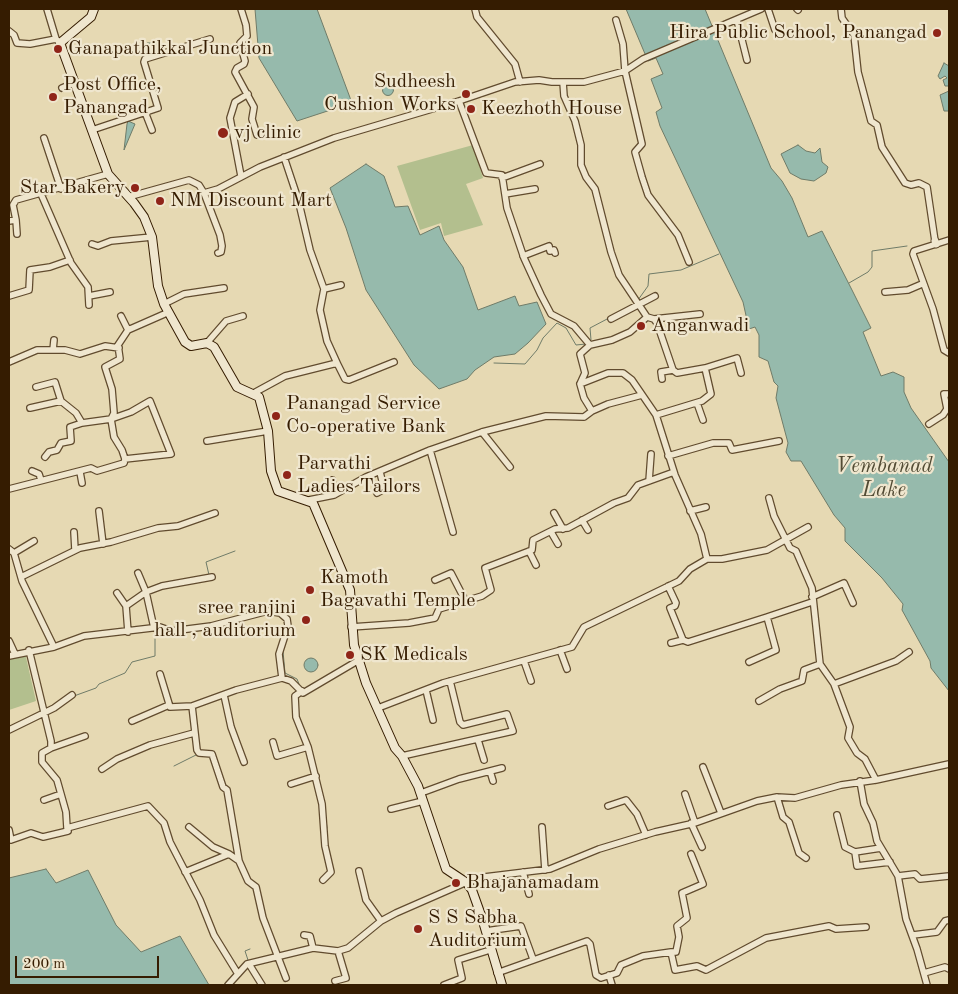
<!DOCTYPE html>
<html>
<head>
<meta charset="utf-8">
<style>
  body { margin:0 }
  #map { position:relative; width:958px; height:994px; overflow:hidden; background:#e6d9b3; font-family:"Old Standard TT",serif }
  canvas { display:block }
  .frame { position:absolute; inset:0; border:10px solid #351c01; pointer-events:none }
  .scale { position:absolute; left:15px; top:956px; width:144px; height:22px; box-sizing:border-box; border:2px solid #351c01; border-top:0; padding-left:6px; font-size:15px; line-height:18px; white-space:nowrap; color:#351c01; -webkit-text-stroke:4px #efe6ce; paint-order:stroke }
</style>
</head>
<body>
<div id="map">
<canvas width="958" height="994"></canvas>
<div class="frame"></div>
<div class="scale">200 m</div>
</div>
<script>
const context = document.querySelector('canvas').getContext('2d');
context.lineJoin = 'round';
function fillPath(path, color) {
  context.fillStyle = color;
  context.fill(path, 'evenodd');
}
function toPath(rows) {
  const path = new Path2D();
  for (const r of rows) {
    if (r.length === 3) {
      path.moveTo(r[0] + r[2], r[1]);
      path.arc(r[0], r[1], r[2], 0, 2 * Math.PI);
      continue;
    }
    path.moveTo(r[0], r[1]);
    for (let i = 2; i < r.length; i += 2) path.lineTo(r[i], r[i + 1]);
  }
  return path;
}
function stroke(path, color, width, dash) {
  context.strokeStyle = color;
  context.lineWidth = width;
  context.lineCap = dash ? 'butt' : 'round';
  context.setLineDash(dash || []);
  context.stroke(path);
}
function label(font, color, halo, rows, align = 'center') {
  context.font = font + ' "Old Standard TT",serif';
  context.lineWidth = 4.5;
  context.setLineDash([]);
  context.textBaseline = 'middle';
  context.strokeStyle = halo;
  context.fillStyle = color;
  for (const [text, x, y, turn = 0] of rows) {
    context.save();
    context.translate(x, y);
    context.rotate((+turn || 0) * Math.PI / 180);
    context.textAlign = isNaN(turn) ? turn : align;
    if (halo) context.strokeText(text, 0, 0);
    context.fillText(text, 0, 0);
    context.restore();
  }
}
fillPath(toPath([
  [473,145,483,178,466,184,483,225,444,236,441,223,420,230,397,166],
  [25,653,36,701,9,710,9,659]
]), '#b3bf8e');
const water = toPath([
  [255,9,317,9,352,103,297,121,259,58,255,9],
  [626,9,705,9,771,168,782,181,792,198,808,237,822,231,852,290,871,328,863,332,881,376,893,372,904,377,904,392,911,408,949,462,949,691,931,668,930,661,902,610,903,604,882,578,845,541,845,528,834,515,801,461,791,461,786,452,788,443,776,398,778,386,774,382,768,361,759,357,759,335,755,327,749,329,743,302,660,126,656,112,662,108,651,79,663,74,656,58,648,61,626,9],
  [157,39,160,42,155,46,156,50,151,55,144,54,147,43,154,43,157,39],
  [944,63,949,66,949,86,945,86,943,80,947,78,945,76,940,79,938,76,944,63],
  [388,90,5.5],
  [949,91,949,111,944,111,940,95,949,91],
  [128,121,135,124,124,150,127,124,128,121],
  [798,145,806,151,815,153,820,148,822,162,828,167,826,173,814,181,801,179,790,173,781,154,798,145],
  [366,164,384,176,395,207,408,206,420,235,439,226,444,240,463,267,478,310,515,296,519,306,537,302,546,324,528,343,515,354,494,357,475,370,467,379,439,389,414,365,366,290,346,228,330,188,366,164],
  [311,665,7],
  [46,869,56,883,88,870,116,925,141,952,180,936,209,985,9,985,9,878,46,869]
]);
fillPath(water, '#96baac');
stroke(water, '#6f7b68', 1);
stroke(toPath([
  [849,283,868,272,872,267,872,251,907,246],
  [638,300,648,286,649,274,681,270,719,254],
  [589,342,591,340,590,328,609,318],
  [494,363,525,364,537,350,543,338,557,323,566,328,576,345,586,344],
  [209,575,206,562,235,551],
  [151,587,161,583],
  [117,597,123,605],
  [283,651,285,673,297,679,299,684],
  [74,696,96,688,99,684,125,673,132,662,155,656,155,639],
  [174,766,196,755],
  [325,812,327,828],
  [248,960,245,951,250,949]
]), '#6f7b68', 1);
const minor = toPath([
  [47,9,56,39],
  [241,9,246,25,247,36,240,43,245,61,244,64,237,68,235,72,254,107,252,119,257,135],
  [475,9,477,17,515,64,520,82],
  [768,9,775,30],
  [797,9,798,10],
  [841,9,842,18,854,35,858,72,871,121,877,125,882,147,905,183,911,185,919,183,927,187,935,241],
  [616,20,623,44,625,71,642,144,635,152,642,177,648,195,678,235,689,262],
  [737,20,747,60],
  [9,31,14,35,17,43,30,44,56,39,60,43],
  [563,82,564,96,575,121,581,145,581,165,586,177,595,189,611,252,619,275,647,317,630,332,612,340,590,345,580,354,585,373,580,384,584,398,592,411],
  [62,88,74,83],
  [459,101,486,173,502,175,507,208,524,258,541,295,551,314,574,326,590,345],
  [145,112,152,130],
  [92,130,158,108,144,62,145,59,210,39],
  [44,138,61,189],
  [241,176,230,118,235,102,248,94],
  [502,178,540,164],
  [204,193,220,235,222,246,221,252,218,253],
  [41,194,71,263,88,287,89,305],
  [505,194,535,189],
  [128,197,189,180,199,185,204,193,218,189,260,167,334,138,459,101,515,82,539,80,552,82,584,82,625,71,643,59,761,9],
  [16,220,17,234],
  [9,221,16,220,13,205,16,200,108,174],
  [949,240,914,251,913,254,933,309,944,350,949,353],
  [92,244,98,246,111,241,152,237],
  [523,256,549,246,550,251,554,250,555,253],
  [324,289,341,285],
  [885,292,908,290,922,284],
  [9,296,29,290,30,270,50,267,70,260],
  [89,296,110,292],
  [164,304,184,294,224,288],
  [121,316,128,330],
  [647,317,654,319,657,323,673,370,677,373,705,368,711,394,702,401,656,415],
  [611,319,655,296],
  [654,319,700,314],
  [206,344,226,321,243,316],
  [53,350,54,340],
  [9,362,37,350,65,350,80,354,105,346,119,348],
  [337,363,345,379,349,380,394,362],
  [705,368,737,358,741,373],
  [662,379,661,372,673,370],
  [36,387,55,382,61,401,76,413,82,423,111,419,131,412,150,401,171,454,125,459],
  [252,394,285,376,337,363,327,341,320,310,324,289,310,250,298,199,284,157],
  [697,403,703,420],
  [30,408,61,401],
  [929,424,943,415,947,409,944,394,949,394],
  [482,432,510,467],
  [207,441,268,431],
  [430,450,453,532],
  [668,456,713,443,729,443,732,450,779,441],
  [45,457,49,452,57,450,61,443,71,441,70,427,82,423],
  [32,471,39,474,41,480],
  [80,472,82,483],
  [332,480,334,495],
  [649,481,651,454],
  [9,489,91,468,97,471,124,463,125,459,122,450,114,437,111,419,114,413,112,389,105,367,120,359,118,345,128,330,169,312],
  [377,493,384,489,380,472],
  [769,498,774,516,790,548,796,551,812,588,820,664,834,684,850,727,848,738,857,753,865,759,876,780],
  [309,500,334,495,366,477,430,450,482,432,546,416,584,417,592,411,608,404,642,395],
  [99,511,103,544],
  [690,511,706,507],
  [554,513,563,529],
  [582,520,588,530],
  [74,532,75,550],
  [551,532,558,544],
  [9,549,14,553,22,581,54,647],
  [529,551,536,565],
  [14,553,34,541],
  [707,559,722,559,767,550,808,527],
  [138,573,146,592,154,628],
  [21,577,80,548,111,542,158,528,178,526,215,513],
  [435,580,451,573,466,602],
  [668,586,676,603,675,606,670,608,683,640,688,642,767,617],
  [117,593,126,606],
  [812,597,844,583,853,603],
  [351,627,409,623,430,619,435,618,439,609,482,596,491,590,485,568,532,550,533,540,555,529,568,528,614,503,628,498,638,485,674,472],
  [128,632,126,606,146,592,162,586,212,577],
  [9,641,15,654],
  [671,643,683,640],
  [29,650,51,741,51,748,42,753,42,762,57,780,66,812,67,828],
  [560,650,567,669],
  [9,656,54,647,84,636,160,627,172,631,211,626,268,611,280,613,287,619,288,626,279,654,282,678,291,681,303,693,359,660],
  [524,661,531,681],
  [749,662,776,650,767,617,812,602],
  [160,674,170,707,192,706],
  [282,678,236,690,192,706,197,750,199,753,212,754,223,787,227,790,239,861,248,881,256,887,263,918,286,978],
  [834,684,896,661,909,652],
  [426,690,433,720],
  [302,691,295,696,296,717,308,747,322,804,325,846,331,872,323,880],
  [224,695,231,727,244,762],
  [759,701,780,689,802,681,804,670,820,664],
  [378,708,443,683,572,647,584,627,679,581,690,569,707,559,701,534,675,475,656,415,632,380,623,373,608,373,580,384],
  [132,721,169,705],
  [9,730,54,708,72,695],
  [478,740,484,760],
  [273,742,277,756,308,747],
  [51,748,85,736],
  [402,756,513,731,507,714,463,725,460,722,450,681],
  [703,767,721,813],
  [102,769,117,759,150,745,194,733],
  [490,771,493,781],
  [860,781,864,804,873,823,877,841,898,876,906,919,917,949,927,985],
  [291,784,316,776],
  [421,793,459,779,502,768],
  [685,794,695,823],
  [777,797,783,817,789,822,799,853,806,858],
  [44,800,61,794],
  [608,806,626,800,637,814,646,835],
  [391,809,423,801],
  [837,815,845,847,855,852,881,848],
  [691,823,702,847],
  [189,827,213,847,229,854],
  [542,827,545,870],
  [9,830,11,840,31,833,43,837,68,831,67,828,148,806,164,823,170,842,200,900,214,935,238,974],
  [855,852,857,866,890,862],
  [359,871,366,900,381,921],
  [185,872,229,854,239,861],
  [523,872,529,894],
  [898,876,915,874,920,879,949,876],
  [486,931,521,926,533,959],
  [304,935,310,936,313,948],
  [913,935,937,932,945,921,949,920],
  [671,952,676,952,679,937,677,926,687,918,682,893,703,884,691,854],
  [249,964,262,985],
  [497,973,587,941,590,944,596,975,601,978,617,973,621,965,643,956,671,952,675,970,697,966,706,970,766,938,829,926,836,929,866,927],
  [924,973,945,967,949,969],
  [609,975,612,985],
  [335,981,346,978,338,951],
  [228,985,247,964,313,948,338,951,348,948,381,921,396,913,476,878,550,869,599,849,655,832,695,823,757,801,777,797,795,798,841,785,876,780,949,764],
  [444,985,462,978,458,960,490,950]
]);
const tertiary = toPath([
  [935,241,936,244]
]);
const secondary = toPath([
  [94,9,91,17,60,43,108,174,134,203,144,217,152,237,158,286,164,304,185,342,191,346,207,343,214,347,237,387,259,397,268,431,271,471,278,491,313,503,350,590,354,645,366,683,395,748,402,756,418,786,446,869,467,883,472,890,482,918,502,985]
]);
stroke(minor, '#614b2e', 8);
stroke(tertiary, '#614b2e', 9);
stroke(secondary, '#351c01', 10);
stroke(minor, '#efe6ce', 5.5);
stroke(tertiary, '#efe6ce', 7);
stroke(secondary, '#efe6ce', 8);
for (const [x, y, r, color] of [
  [937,33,5,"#8f2418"],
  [58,49,5,"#8f2418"],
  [466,94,5,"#8f2418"],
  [53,97,5,"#8f2418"],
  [471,109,5,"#8f2418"],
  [223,133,6,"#8f2418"],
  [135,188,5,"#8f2418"],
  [160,201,5,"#8f2418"],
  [641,326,5,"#8f2418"],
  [276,416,5,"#8f2418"],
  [287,475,5,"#8f2418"],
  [310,590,5,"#8f2418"],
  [306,620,5,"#8f2418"],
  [350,655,5,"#8f2418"],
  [456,883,5,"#8f2418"],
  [418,929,5,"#8f2418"]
]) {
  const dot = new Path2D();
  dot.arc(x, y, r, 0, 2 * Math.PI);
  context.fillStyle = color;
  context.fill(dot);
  stroke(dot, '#efe6ce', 2);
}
label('20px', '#351c01', '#efe6ce', [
  ["Hira Public School, Panangad",927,33,"right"],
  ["Ganapathikkal Junction",68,49],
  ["Sudheesh",456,82,"right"],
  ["Cushion Works",456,105,"right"],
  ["Post Office,",63,85],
  ["Panangad",63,108],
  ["Keezhoth House",481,109],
  ["vj clinic",234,133],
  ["Star Bakery",125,188,"right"],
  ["NM Discount Mart",170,201],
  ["Anganwadi",651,326],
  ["Panangad Service",286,404],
  ["Co-operative Bank",286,427],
  ["Parvathi",297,464],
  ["Ladies Tailors",297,487],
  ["Kamoth",320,578],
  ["Bagavathi Temple",320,601],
  ["sree ranjini",296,608,"right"],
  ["hall , auditorium",296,631,"right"],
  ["SK Medicals",360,655],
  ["Bhajanamadam",466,883],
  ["S S Sabha",428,918],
  ["Auditorium",428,941]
], 'left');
label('italic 21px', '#524b34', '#efe6ce', [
  ["Vembanad",884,466],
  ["Lake",884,490]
]);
</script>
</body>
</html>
